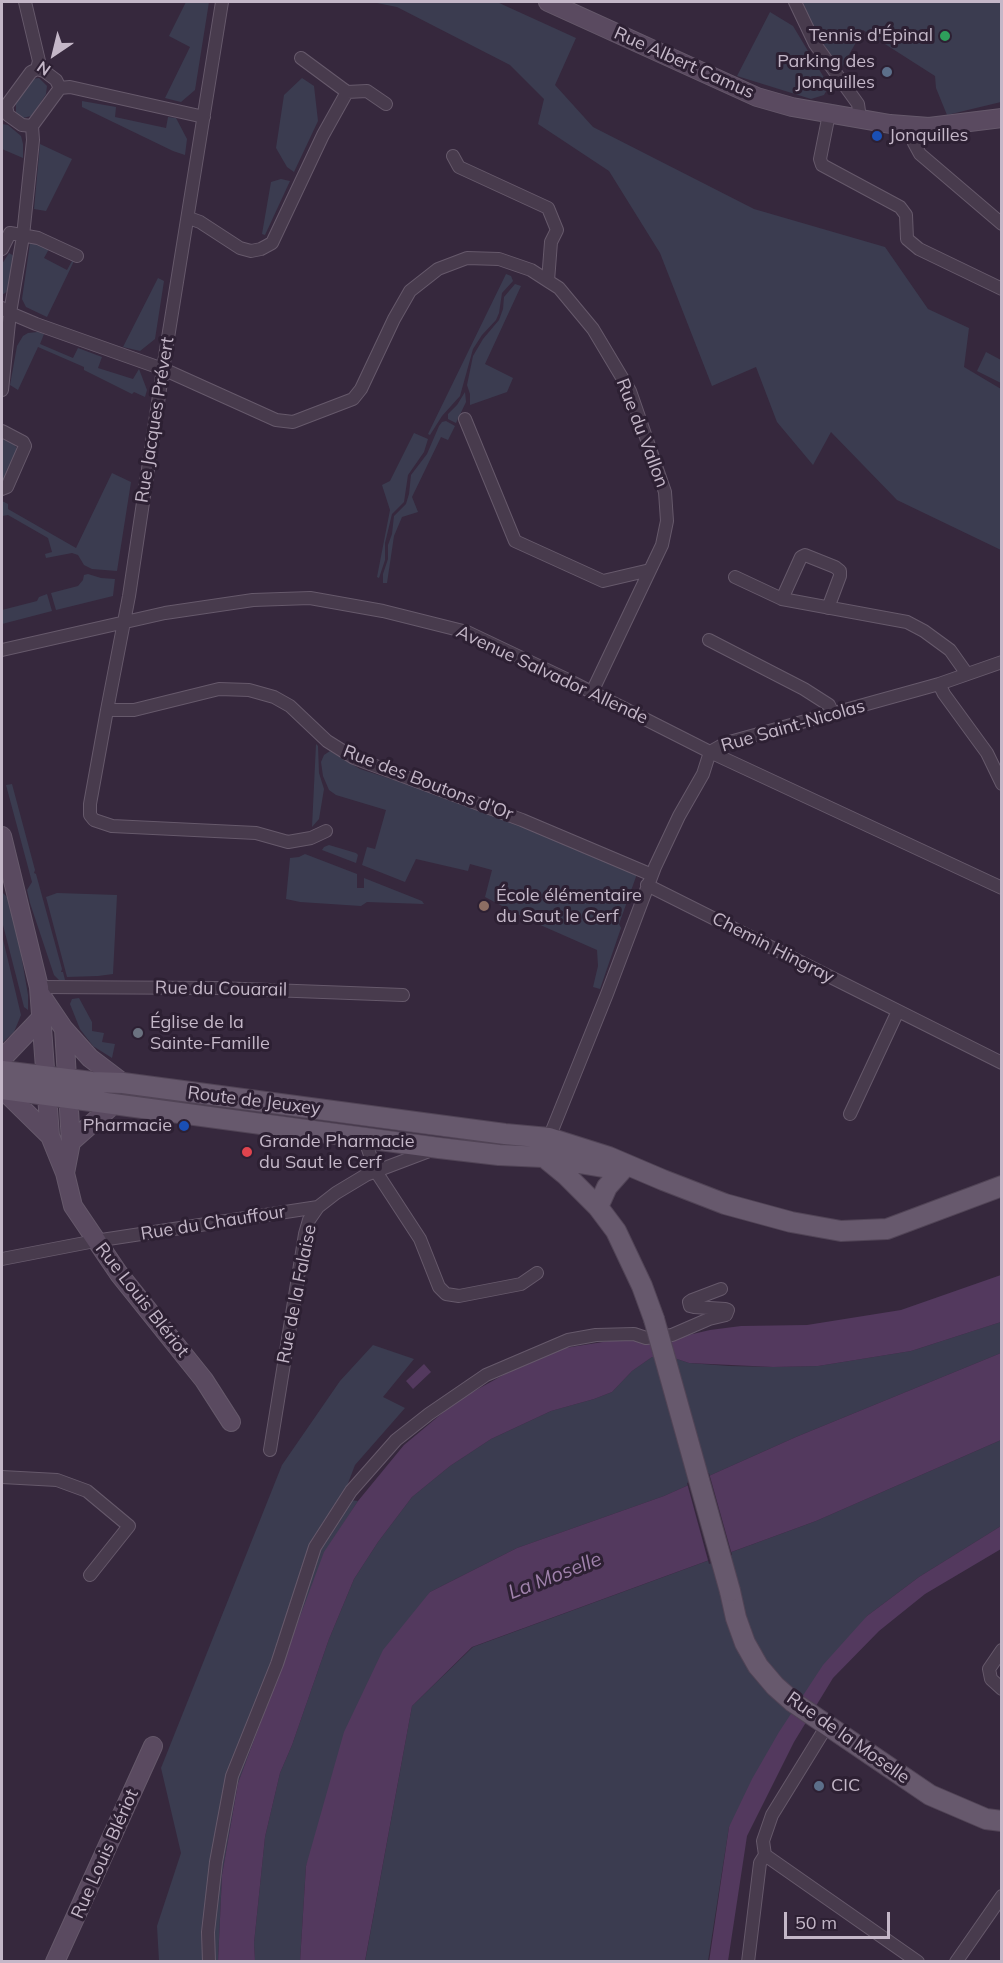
<!DOCTYPE html>
<html>
<head>
<meta charset="utf-8">
<style>
  body { margin:0 }
  #map { position:relative; width:1003px; height:1963px; overflow:hidden; background:#36283d; font-family:Mulish,sans-serif }
  canvas { display:block }
  .frame { position:absolute; inset:0; border:3px solid #c4b7c8; pointer-events:none }
  .north { position:absolute; left:24px; top:24px; width:60px; height:60px; -webkit-text-stroke:4px #2d2033; paint-order:stroke; rotate:215deg; font-size:16px; font-weight:700; line-height:24px; text-align:center; color:#c4b7c8 }
  .north::after { content:''; display:block; margin:auto; width:21px; height:27px; background:#c4b7c8; clip-path:polygon(50% 0,100% 100%,50% 72%,0 100%) }
  .scale { position:absolute; left:784px; top:1912px; width:106px; height:27px; box-sizing:border-box; border:3px solid #c4b7c8; border-top:0; padding-left:8px; font-size:18px; line-height:21px; white-space:nowrap; color:#c4b7c8; -webkit-text-stroke:4px #2d2033; paint-order:stroke }
</style>
</head>
<body>
<div id="map">
<canvas width="1003" height="1963"></canvas>
<div class="frame"></div>
<div class="north">N</div>
<div class="scale">50 m</div>
</div>
<script>
const context = document.querySelector('canvas').getContext('2d');
context.lineJoin = 'round';
function fillPath(path, color) {
  context.fillStyle = color;
  context.fill(path, 'evenodd');
}
function toPath(rows) {
  const path = new Path2D();
  for (const r of rows) {
    path.moveTo(r[0], r[1]);
    for (let i = 2; i < r.length; i += 2) path.lineTo(r[i], r[i + 1]);
  }
  return path;
}
function stroke(path, color, width, dash) {
  context.strokeStyle = color;
  context.lineWidth = width;
  context.lineCap = dash ? 'butt' : 'round';
  context.setLineDash(dash || []);
  context.stroke(path);
}
function label(font, color, halo, rows, align = 'center') {
  context.font = font + ' Mulish,sans-serif';
  context.lineWidth = 6;
  context.setLineDash([]);
  context.textBaseline = 'middle';
  context.strokeStyle = halo;
  context.fillStyle = color;
  for (const [text, x, y, turn = 0] of rows) {
    context.save();
    context.translate(x, y);
    context.rotate((+turn || 0) * Math.PI / 180);
    context.textAlign = isNaN(turn) ? turn : align;
    if (halo) context.strokeText(text, 0, 0);
    context.fillText(text, 0, 0);
    context.restore();
  }
}
fillPath(toPath([
  [186,2,209,2,195,90,181,102,165,98,190,47,169,36],
  [372,2,497,2,576,38,555,85,593,127,754,209,885,247,928,309,969,328,964,367,1001,389,1001,550,897,500,831,432,813,465,777,422,756,367,712,386,660,253,609,171,538,124,544,99,510,65,397,7],
  [803,2,1001,2,1001,102,947,115,936,88,935,76,863,30,842,67,828,52,811,23],
  [770,12,793,26,829,86,824,95,811,99,737,76],
  [39,78,47,86,46,94,34,113,31,116,23,118,16,113,16,102,31,79],
  [302,78,314,86,318,121,294,172,287,167,276,148,284,95],
  [82,101,116,107,115,117,166,128,168,117,176,118,187,139,185,155,173,151,82,107],
  [2,124,8,125,21,136,23,144,23,158,2,149],
  [40,144,72,159,46,211,34,209],
  [281,179,290,181,265,235,262,234,271,182],
  [34,242,49,249,44,258,67,270,72,261,74,261,47,317,26,307,22,299,30,243],
  [9,253,14,256,8,291,2,295,2,264],
  [506,274,511,276,513,281,502,293,499,313,496,320,482,335,473,349,460,396,442,416,430,435,428,434],
  [158,278,164,281,155,339,140,351,123,347],
  [515,284,521,286,485,364,513,378,507,392,470,405,470,394,467,385,473,356,483,339,499,320,503,309,504,297],
  [38,332,44,334,40,344,73,358,78,348,102,357,98,368,133,379,139,369,147,390,145,397,134,392,132,394,84,370,84,367,38,347,18,390,10,385,17,346,23,336,28,333],
  [986,352,1001,360,1001,383,977,371],
  [465,392,466,402,456,423,448,419,448,414,457,405],
  [446,421,455,426,448,440,441,437,412,497,418,512,402,517,394,536,387,583,383,583,383,574,388,559,388,545,392,534,394,516,406,504,409,494,411,475,427,454,439,426,442,422],
  [414,433,428,439,424,452,408,475,404,502,392,514,385,543,385,560,379,578,377,577,390,510,382,485,390,481],
  [2,438,14,444,18,450,2,482],
  [112,473,131,482,117,571,92,569,84,565,78,555,72,553,46,558,45,554,52,552,48,538,8,515,2,516,2,501,8,504,8,509,76,548],
  [88,574,101,578,115,579,113,596,56,610,51,593,78,586,83,580,84,575],
  [47,594,52,611,2,624,2,610,37,601,39,597],
  [316,744,318,746,319,773,324,789,319,819,312,827],
  [330,751,360,769,477,807,637,874,619,924,621,928,600,989,593,987,598,966,597,950,529,920,485,897,492,870,470,864,468,871,416,859,405,882,362,865,367,847,375,849,386,810,336,795,329,790,323,776,321,762,324,755],
  [12,784,35,870,34,873,36,874,62,969,61,972,63,972,65,980,59,980,54,975,30,903,27,890,32,882,6,785],
  [329,845,356,853,358,855,356,863,322,850,324,847],
  [305,854,357,874,357,888,364,888,364,878,422,901,424,904,367,902,361,906,300,902,286,899,290,858,299,857],
  [2,892,8,898,21,954,28,995,28,1010,24,1007,2,921],
  [57,893,117,895,113,974,98,976,67,977,46,897],
  [2,935,21,1015,14,1032,2,1043],
  [79,998,92,1022,92,1031,104,1033,102,1042,115,1044,112,1058,93,1046,80,1029,70,1004,72,999],
  [1001,1322,1001,1353,796,1437,664,1496,517,1548,430,1592,306,1866,300,1961,255,1962,254,1943,265,1837,280,1773,292,1745,329,1639,354,1579,378,1542,412,1497,450,1466,491,1439,551,1411,594,1399,612,1392,632,1371,652,1357,671,1357,689,1363,729,1366,773,1367,818,1366,911,1351],
  [373,1345,414,1359,383,1397,405,1408,355,1465,342,1499,358,1501,327,1549,238,1783,222,1875,218,1961,159,1961,157,1926,181,1853,161,1768,282,1465,340,1381],
  [1001,1440,1001,1526,919,1577,867,1616,729,1827,708,1961,365,1962,412,1706,473,1647,816,1521]
]), '#3b3c50');
fillPath(toPath([
  [1001,1275,1001,1322,911,1351,818,1366,773,1367,689,1363,671,1357,652,1357,632,1371,612,1392,594,1399,551,1411,491,1439,450,1466,412,1497,378,1542,354,1579,329,1639,292,1745,280,1773,265,1837,254,1943,255,1961,218,1962,222,1875,238,1783,324,1552,358,1501,404,1445,458,1400,516,1368,565,1348,609,1341,671,1339,710,1330,741,1326,807,1325,901,1310],
  [1001,1353,1001,1440,816,1521,472,1647,412,1706,365,1961,300,1962,306,1866,344,1732,383,1650,430,1592,517,1548,664,1496,796,1437],
  [424,1364,431,1372,413,1389,406,1381],
  [1001,1526,1001,1549,925,1594,879,1631,833,1678,794,1742,747,1836,728,1961,709,1962,729,1827,752,1779,779,1732,823,1665,867,1616,919,1577]
]), '#53395e');
fillPath(toPath([
  [709,1473,732,1555,709,1564,687,1483]
]), '#36283d');
const street = toPath([
  [25,2,39,61,37,69],
  [795,2,815,44,858,104,860,118],
  [301,58,347,92],
  [60,88,70,87,204,117],
  [829,114,820,159,822,165,900,207,906,215,907,239,919,249,1002,289],
  [913,126,914,143,920,154,1002,224],
  [453,156,459,167,548,208,557,230,551,242,548,281],
  [189,218,200,222,240,248,251,251,261,249,272,243,323,135,347,92,367,91,386,104],
  [2,249,10,233,38,238,77,256],
  [2,308,10,313,36,324,163,369,276,420,293,422,353,399,361,389,394,319,410,291,438,269,467,258,499,259,531,270,548,281,559,288,593,329,630,391,665,492,667,521,662,545,592,692],
  [2,390,10,313,23,236,33,140,32,126,60,88,56,80,44,71,37,69,31,72,6,106,8,115,22,125,32,126],
  [465,419,515,541,603,581,650,570],
  [2,431,23,442,25,446,7,487,2,489],
  [735,577,782,599,907,622,924,631,950,650,967,674],
  [782,599,801,557,805,555,835,567,840,571,840,576,828,608],
  [709,640,804,689,829,705,833,714],
  [2,650,165,613,253,600,310,598,383,611,467,632,566,679,710,752,1002,888],
  [939,684,944,694,987,753,1002,784],
  [107,710,129,596,163,369,222,2],
  [326,831,311,838,288,842,256,833,112,826,94,820,90,815,90,804,107,710,134,710,219,689,249,690,274,697,290,706,327,741,354,758,522,820,652,875],
  [647,885,1002,1063],
  [39,987,217,988,403,995],
  [850,1114,898,1011],
  [364,1137,375,1170,420,1239,439,1287,446,1294,459,1296,521,1284,537,1273],
  [549,1138,607,994,655,867,679,816,703,774,710,752,726,743,939,684,1002,662],
  [2,1259,95,1241,318,1207],
  [270,1450,305,1234,309,1220,318,1207,336,1193,366,1175,432,1150],
  [2,1477,57,1480,87,1491,129,1526,90,1575],
  [1002,1650,989,1669,991,1679,1002,1689],
  [765,1855,918,1962],
  [209,1962,208,1932,216,1862,232,1776,277,1664,315,1547,351,1491,396,1440,429,1414,486,1375,568,1340,596,1335,634,1334,646,1338,672,1335,709,1319,726,1315,728,1310,725,1309,694,1307,690,1306,689,1302,692,1300,721,1289],
  [748,1962,760,1863,765,1855,763,1841,772,1815,828,1724],
  [956,1962,1002,1896]
]);
const secondary = toPath([
  [548,2,757,97,792,107,890,124,929,127,1002,118],
  [2,836,39,987,50,1136,65,1173,73,1206,119,1274,204,1380,231,1422],
  [41,995,64,1029,71,1142,65,1173],
  [64,1029,90,1058,123,1083],
  [2,1059,42,1017],
  [2,1089,50,1136],
  [71,1142,114,1104],
  [55,1962,153,1746]
]);
const primary = toPath([
  [2,1071,92,1082,123,1083,505,1134,549,1138,609,1157,663,1180,725,1204,791,1222,841,1231,887,1229,1002,1186],
  [2,1089,439,1148,499,1155,543,1157,615,1169],
  [544,1157,566,1175,598,1207,616,1231,642,1286,654,1319],
  [598,1207,607,1187,622,1170],
  [730,1591,736,1618,745,1643,758,1666,775,1686,793,1702,930,1795,986,1819,1002,1821]
]);
stroke(street, '#66596b', 14);
stroke(secondary, '#66596b', 20);
stroke(primary, '#514456', 22);
stroke(street, '#483b4d', 12);
stroke(secondary, '#5a4a60', 18);
stroke(primary, '#67596d', 20);
const primaryBridge = toPath([
  [654,1319,730,1591]
]);
stroke(primaryBridge, '#514456', 22, []);
stroke(primaryBridge, '#67596d', 20);
for (const [x, y, r, color] of [
  [945,36,6,"#2e9e5b"],
  [887,72,6,"#5c6f8a"],
  [877,136,6,"#1a4fb4"],
  [484,906,6,"#8d6e63"],
  [138,1033,6,"#6b7280"],
  [184,1126,6,"#1a4fb4"],
  [247,1152,6,"#e0444e"],
  [819,1786,6,"#5c6f8a"]
]) {
  const dot = new Path2D();
  dot.arc(x, y, r, 0, 2 * Math.PI);
  context.fillStyle = color;
  context.fill(dot);
  stroke(dot, '#2d2033', 2);
}
label('18px', '#c4b7c8', '#2d2033', [
  ["Tennis d'Épinal",933,36,"right"],
  ["Parking des",875,62,"right"],
  ["Jonquilles",875,83,"right"],
  ["Jonquilles",889,136],
  ["École élémentaire",496,896],
  ["du Saut le Cerf",496,917],
  ["Église de la",150,1023],
  ["Sainte-Famille",150,1044],
  ["Pharmacie",172,1126,"right"],
  ["Grande Pharmacie",259,1142],
  ["du Saut le Cerf",259,1163],
  ["CIC",831,1786]
], 'left');
label('18px', '#c4b7c8', '#2d2033', [
  ["Rue Albert Camus",684,63,24],
  ["Rue Jacques Prévert",155,420,-81],
  ["Rue du Vallon",642,433,69],
  ["Avenue Salvador Allende",552,675,25],
  ["Rue Saint-Nicolas",793,726,-16],
  ["Rue des Boutons d'Or",428,783,21],
  ["Chemin Hingray",773,948,27],
  ["Rue du Couarail",221,989,1],
  ["Route de Jeuxey",254,1101,7],
  ["Rue du Chauffour",213,1223,-9],
  ["Rue de la Falaise",297,1294,-79],
  ["Rue Louis Blériot",142,1300,52],
  ["Rue de la Moselle",848,1738,35],
  ["Rue Louis Blériot",105,1854,-66]
]);
label('italic 20px', '#a082ac', '#2d2033', [
  ["La Moselle",555,1576,-21]
]);
</script>
</body>
</html>
